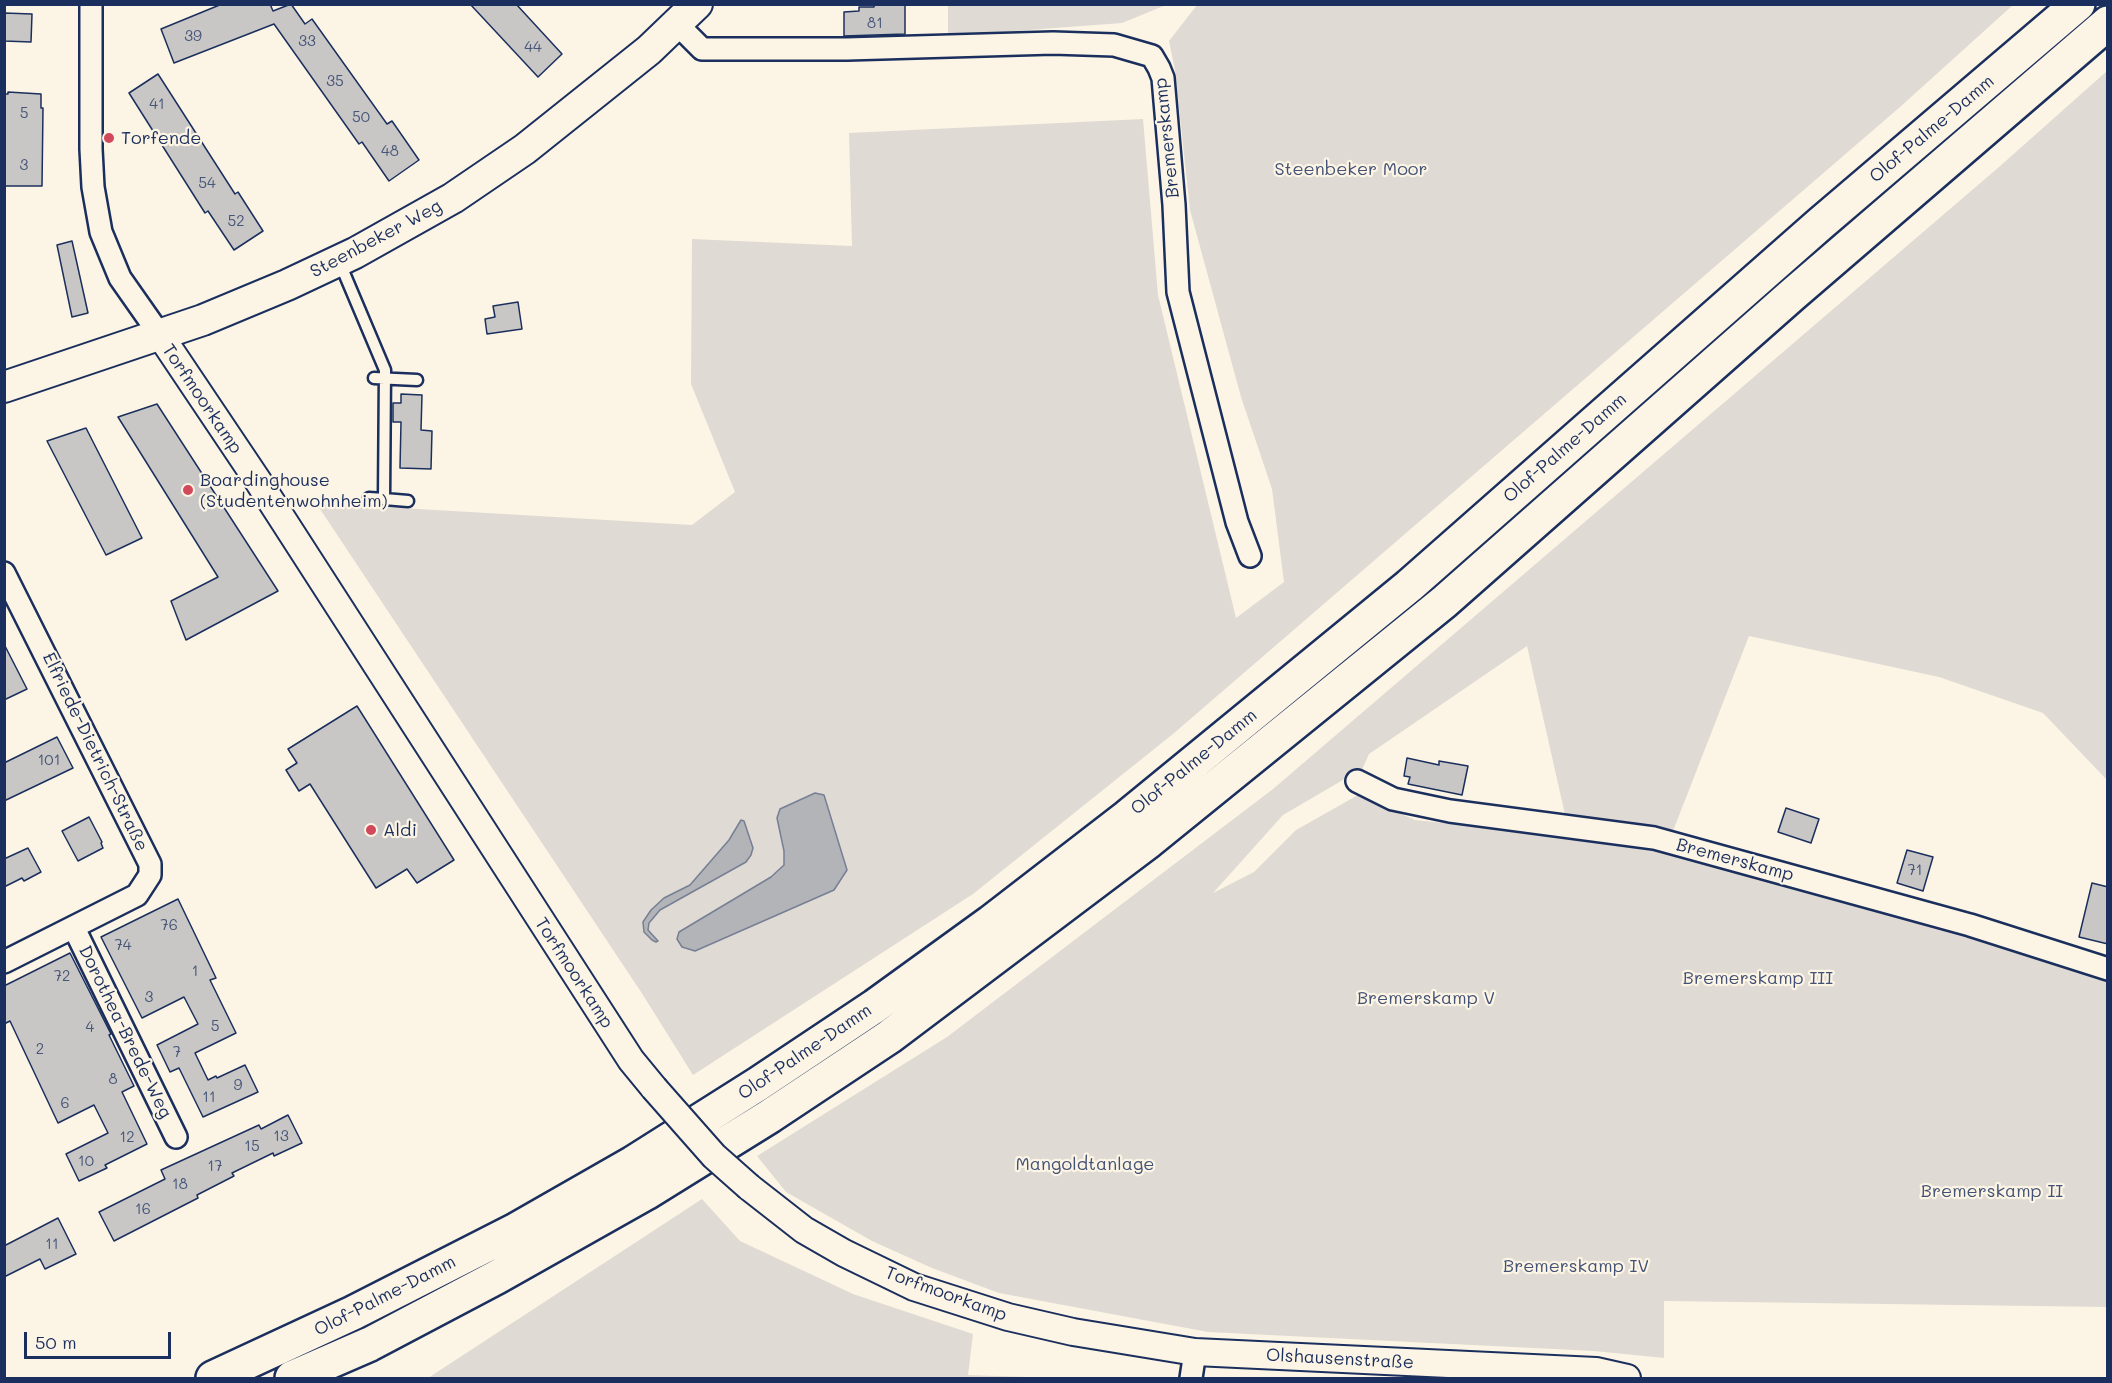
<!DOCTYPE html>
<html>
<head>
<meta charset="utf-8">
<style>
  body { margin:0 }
  #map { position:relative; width:2112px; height:1383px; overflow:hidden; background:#fcf5e5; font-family:Mali,sans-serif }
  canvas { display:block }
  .frame { position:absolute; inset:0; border:6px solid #1b2f5e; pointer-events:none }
  .scale { position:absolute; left:24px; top:1332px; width:147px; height:27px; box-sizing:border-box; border:3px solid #1b2f5e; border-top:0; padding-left:8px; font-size:18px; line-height:21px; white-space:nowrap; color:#1b2f5e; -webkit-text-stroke:4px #fcf5e5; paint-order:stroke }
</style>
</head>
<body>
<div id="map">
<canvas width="2112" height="1383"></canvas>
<div class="frame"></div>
<div class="scale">50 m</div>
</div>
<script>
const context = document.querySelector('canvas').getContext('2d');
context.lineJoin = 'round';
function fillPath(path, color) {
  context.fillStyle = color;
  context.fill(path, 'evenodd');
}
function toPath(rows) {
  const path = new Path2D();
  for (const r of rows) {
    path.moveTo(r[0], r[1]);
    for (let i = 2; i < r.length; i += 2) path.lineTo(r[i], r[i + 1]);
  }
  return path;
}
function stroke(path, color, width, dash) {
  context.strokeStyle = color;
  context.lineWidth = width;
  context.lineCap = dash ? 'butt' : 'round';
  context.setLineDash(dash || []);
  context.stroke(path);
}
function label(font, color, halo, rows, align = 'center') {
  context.font = font + ' Mali,sans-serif';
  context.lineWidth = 4.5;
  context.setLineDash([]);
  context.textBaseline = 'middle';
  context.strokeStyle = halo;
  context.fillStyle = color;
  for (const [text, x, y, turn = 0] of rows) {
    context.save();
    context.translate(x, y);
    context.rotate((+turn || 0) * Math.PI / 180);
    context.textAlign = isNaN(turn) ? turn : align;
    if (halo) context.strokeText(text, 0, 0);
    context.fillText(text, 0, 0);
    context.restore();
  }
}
fillPath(toPath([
  [948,5,1166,5,1122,23,948,36],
  [1197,5,2013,5,1900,107,1173,734,973,894,693,1075,643,995,316,503,692,525,735,492,691,384,692,239,852,246,849,133,1143,119,1158,295,1236,618,1284,582,1272,489,1241,397,1190,210,1175,70,1169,41],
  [2107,71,2107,780,2043,713,1939,677,1749,636,1673,831,1566,819,1527,646,1369,754,1357,781,1348,777,1283,815,1213,893,1254,872,1296,830,1358,795,1415,820,1663,846,2107,975,2107,1307,1664,1301,1664,1358,1594,1351,1208,1332,999,1293,932,1268,872,1241,786,1192,757,1156,947,1037,1273,789,1999,167],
  [702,1199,740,1241,853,1294,973,1334,968,1375,1059,1378,428,1378]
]), '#dfdbd4');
const water = toPath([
  [815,793,824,795,847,870,834,890,695,951,682,947,677,939,679,932,771,877,784,865,784,851,777,818,780,809,815,793],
  [741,820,744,821,753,848,751,855,746,862,660,910,649,923,648,930,658,941,656,942,652,940,644,932,643,922,651,910,664,898,690,885,729,840,741,820]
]);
fillPath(water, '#b2b4b8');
stroke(water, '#767f94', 1.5);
const building = toPath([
  [222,4,270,4,273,11,291,4,305,24,312,19,387,124,392,121,419,160,389,181,362,142,359,144,274,24,174,63,161,29,222,4],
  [470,4,516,4,562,54,538,77,470,4],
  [874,4,905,4,905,34,844,36,844,12,859,11,859,7,874,7,874,4],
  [4,13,32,14,31,42,4,41,4,13],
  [158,74,235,194,238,192,263,231,234,250,208,211,205,213,129,93,158,74],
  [8,92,41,94,41,108,43,108,42,186,4,186,4,94,8,94,8,92],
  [72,241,88,313,72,317,57,245,72,241],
  [518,302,522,329,487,334,485,319,495,317,493,306,518,302],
  [401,394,422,395,421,430,432,431,431,469,400,468,401,422,393,422,393,403,401,403,401,394],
  [157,404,278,591,186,640,171,601,218,577,118,417,157,404],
  [86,428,142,538,106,555,47,441,86,428],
  [4,644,27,689,4,700,4,644],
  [357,706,454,860,417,883,407,869,376,888,310,784,299,791,286,770,297,763,288,749,357,706],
  [57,737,73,768,4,801,4,763,57,737],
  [1407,758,1439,765,1439,761,1468,766,1462,795,1408,784,1410,777,1404,776,1407,758],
  [1786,808,1819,819,1811,843,1778,832,1786,808],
  [89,817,102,842,101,843,103,848,78,861,62,831,89,817],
  [28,848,41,872,24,881,22,878,4,887,4,859,28,848],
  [1907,850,1933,857,1923,891,1897,883,1907,850],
  [2092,883,2108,887,2108,944,2079,937,2092,883],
  [178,899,216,978,210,980,236,1033,195,1053,208,1080,216,1076,217,1078,245,1065,258,1092,203,1117,179,1068,170,1072,157,1045,198,1024,184,997,142,1018,101,937,178,899],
  [70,953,111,1034,109,1035,134,1086,122,1092,147,1144,105,1165,107,1168,79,1181,66,1154,108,1133,94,1105,58,1123,10,1021,4,1024,4,986,70,953],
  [288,1115,302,1143,274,1156,273,1153,232,1173,234,1176,197,1195,198,1198,114,1241,99,1212,165,1179,161,1170,259,1125,261,1129,288,1115],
  [58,1218,76,1254,45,1269,40,1259,4,1277,4,1246,58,1218]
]);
fillPath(building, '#c8c7c6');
stroke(building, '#1b2f5e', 1.5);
const service = toPath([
  [339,261,385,370,384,499,369,498],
  [374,378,417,380],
  [384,499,408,501]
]);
const minor = toPath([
  [91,4,91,149,93,187,101,232,120,278,160,335],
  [677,24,702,49,847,49,1053,43,1114,45,1152,56,1159,68,1163,78,1174,205,1178,292,1237,522,1250,556],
  [4,573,150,864,150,875,137,895,4,962],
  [1357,781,1393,799,1450,811,1654,838,1970,925,2108,969],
  [74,928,176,1137],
  [1191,1378,1195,1352]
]);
const tertiary = toPath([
  [160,335,258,481,631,1060,654,1088],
  [749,1187,804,1230,844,1253,914,1287,1008,1317,1073,1332,1195,1352,1596,1371,1627,1378]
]);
const secondary = toPath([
  [4,387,203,320,287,285,355,253,453,198,525,149,649,50,697,4]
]);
const trunk = toPath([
  [213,1378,353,1313,514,1231,633,1163,758,1084,875,1006,991,922,1127,817,1409,586,1820,224,2078,4],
  [292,1378,370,1344,497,1277,646,1193,770,1116,889,1037,1149,841,1444,602,1792,295,2108,23]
]);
stroke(service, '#1b2f5e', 15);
stroke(minor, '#1b2f5e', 26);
stroke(tertiary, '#1b2f5e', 30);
stroke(secondary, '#1b2f5e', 34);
stroke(trunk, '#1b2f5e', 38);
stroke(service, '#fcf5e5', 10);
stroke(minor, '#fcf5e5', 21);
stroke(tertiary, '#fcf5e5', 26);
stroke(secondary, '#fcf5e5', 30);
stroke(trunk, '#fcf5e5', 33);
const tertiaryBridge = toPath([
  [654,1088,714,1156,749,1187]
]);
stroke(tertiaryBridge, '#1b2f5e', 30, []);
stroke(tertiaryBridge, '#fcf5e5', 26);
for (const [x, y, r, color] of [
  [109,138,6,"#d1495b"],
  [188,490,6,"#d1495b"],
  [371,830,6,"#d1495b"]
]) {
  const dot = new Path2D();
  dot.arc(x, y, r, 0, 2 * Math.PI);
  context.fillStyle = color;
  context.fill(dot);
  stroke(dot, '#fcf5e5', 2);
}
label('15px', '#465578', null, [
  ["81",875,23],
  ["39",193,36],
  ["33",307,41],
  ["44",533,47],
  ["35",335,81],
  ["41",157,104],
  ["5",24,113],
  ["50",361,117],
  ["48",390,151],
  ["3",24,165],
  ["54",207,183],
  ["52",236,221],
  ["101",49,760],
  ["71",1915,870],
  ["76",169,925],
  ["74",123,945],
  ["1",195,971],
  ["72",62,976],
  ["3",149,997],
  ["5",215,1026],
  ["4",90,1027],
  ["2",40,1049],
  ["7",177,1052],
  ["8",113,1079],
  ["9",238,1085],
  ["11",209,1097],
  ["6",65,1103],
  ["13",281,1136],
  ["12",127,1137],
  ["15",252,1146],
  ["10",86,1161],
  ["17",215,1166],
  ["18",180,1184],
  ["16",143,1209],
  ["11",52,1244]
]);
label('18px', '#1b2f5e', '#fcf5e5', [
  ["Olof-Palme-Damm",1932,129,-40],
  ["Bremerskamp",1167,138,-96],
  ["Steenbeker Weg",376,239,-28],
  ["Torfmoorkamp",202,399,56],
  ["Olof-Palme-Damm",1565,448,-41],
  ["Elfriede-Dietrich-Straße",95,752,64],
  ["Olof-Palme-Damm",1194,762,-39],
  ["Bremerskamp",1735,860,15],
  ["Torfmoorkamp",574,973,57],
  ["Dorothea-Brede-Weg",125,1032,64],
  ["Olof-Palme-Damm",805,1052,-34],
  ["Torfmoorkamp",946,1294,20],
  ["Olof-Palme-Damm",385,1296,-27],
  ["Olshausenstraße",1340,1359,3]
]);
label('18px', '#1b2f5e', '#fcf5e5', [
  ["Torfende",121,138],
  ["Boardinghouse",200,480],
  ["(Studentenwohnheim)",200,501],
  ["Aldi",383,830]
], 'left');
label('18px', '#425176', '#fcf5e5', [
  ["Steenbeker Moor",1351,169],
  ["Bremerskamp III",1758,978],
  ["Bremerskamp V",1426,998],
  ["Mangoldtanlage",1085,1164],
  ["Bremerskamp II",1992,1191],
  ["Bremerskamp IV",1576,1266]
]);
</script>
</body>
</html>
